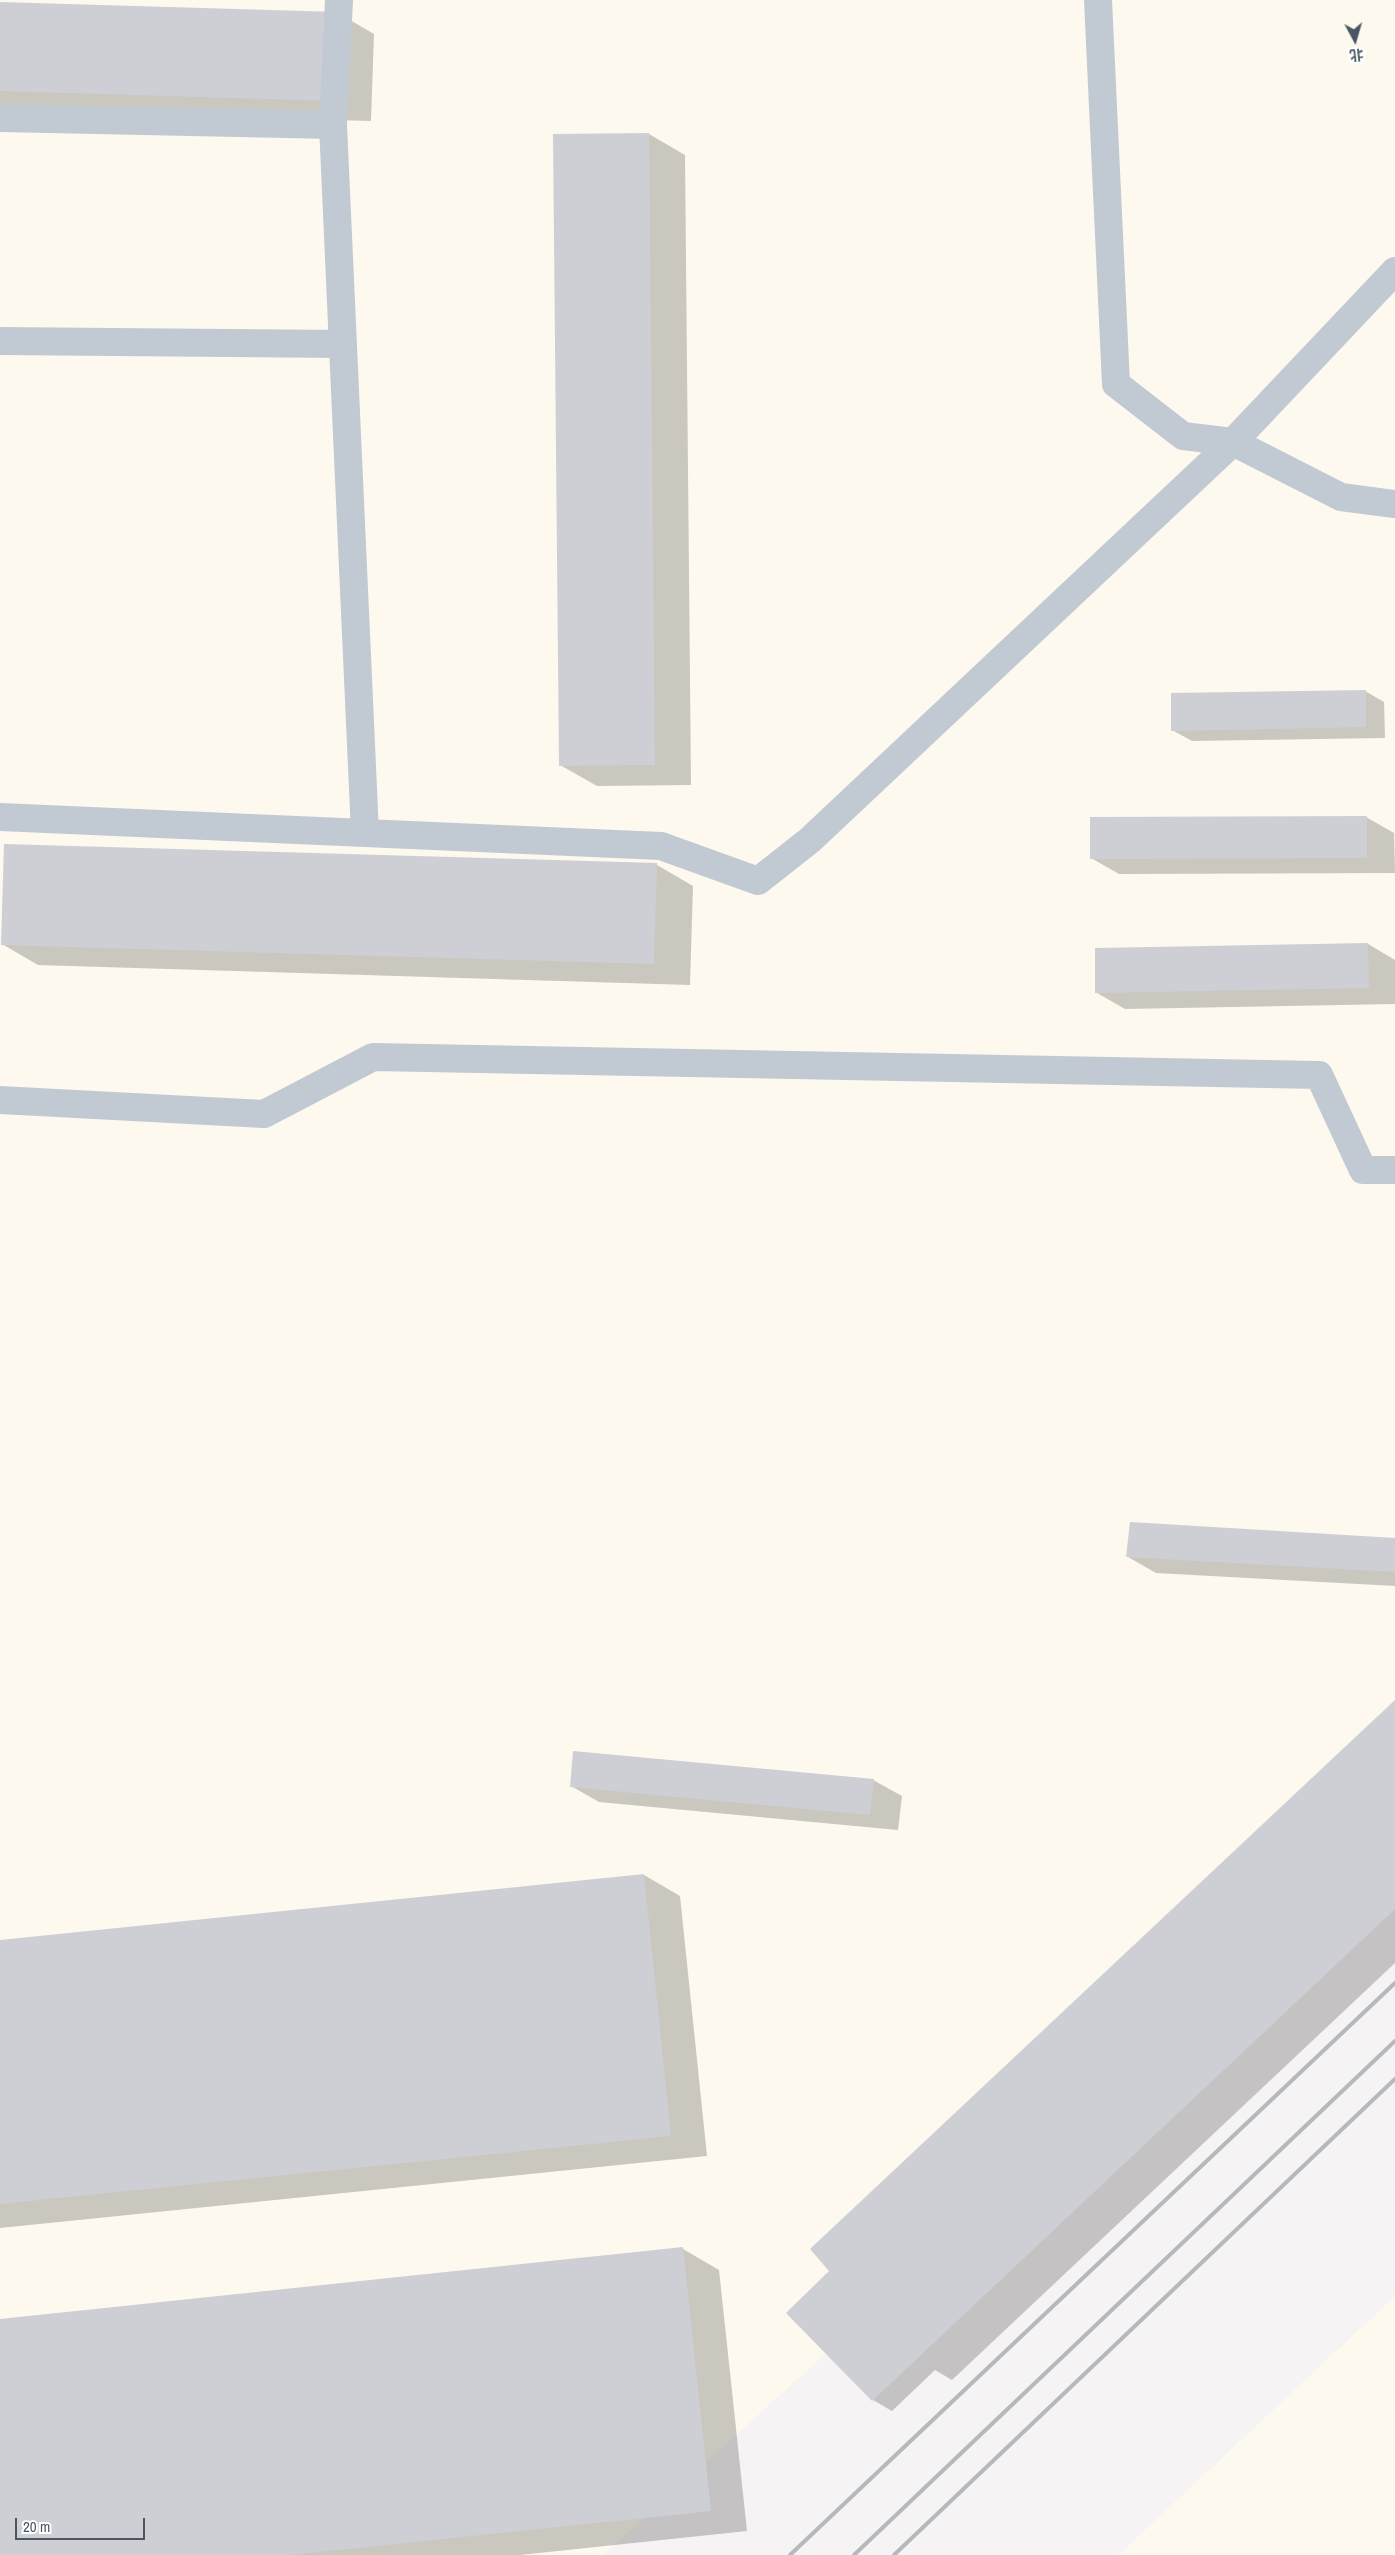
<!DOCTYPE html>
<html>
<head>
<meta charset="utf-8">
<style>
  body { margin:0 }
  #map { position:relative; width:1395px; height:2555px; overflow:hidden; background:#f5f3f3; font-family:"Archivo Narrow","Noto Sans SC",sans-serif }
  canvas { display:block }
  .north { position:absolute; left:1330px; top:15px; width:50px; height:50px; -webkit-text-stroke:4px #fff; paint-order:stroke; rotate:174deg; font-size:14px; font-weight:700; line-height:20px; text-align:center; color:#4a5661 }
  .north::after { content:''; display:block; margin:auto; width:18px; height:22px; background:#4a5661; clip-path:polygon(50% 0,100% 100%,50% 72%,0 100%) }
  .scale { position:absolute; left:15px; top:2518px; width:130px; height:22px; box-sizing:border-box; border:2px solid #4a5661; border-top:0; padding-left:6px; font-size:15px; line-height:18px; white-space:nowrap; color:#4a5661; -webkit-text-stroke:4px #fff; paint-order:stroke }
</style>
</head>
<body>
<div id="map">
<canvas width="1395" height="2555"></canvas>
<div class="north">北</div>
<div class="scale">20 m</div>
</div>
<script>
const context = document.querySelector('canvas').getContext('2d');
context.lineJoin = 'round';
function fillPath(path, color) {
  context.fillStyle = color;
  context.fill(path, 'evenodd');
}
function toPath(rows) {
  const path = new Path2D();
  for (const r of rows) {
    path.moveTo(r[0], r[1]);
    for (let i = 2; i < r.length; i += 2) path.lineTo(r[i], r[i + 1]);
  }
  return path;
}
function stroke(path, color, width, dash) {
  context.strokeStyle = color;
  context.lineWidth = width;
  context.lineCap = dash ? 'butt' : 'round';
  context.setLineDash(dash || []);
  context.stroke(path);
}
fillPath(toPath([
  [0,0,1395,0,1395,1840,603,2555,0,2555],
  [1395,2296,1395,2555,1118,2555]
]), '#fdf9ef');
fillPath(toPath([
  [0,3,338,13,374,34,371,121,0,111],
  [649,134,685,155,691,785,597,786,560,765],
  [1365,691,1384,702,1385,738,1192,741,1172,730],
  [1366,817,1394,833,1395,873,1119,874,1091,858],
  [657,865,693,886,690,985,38,965,2,944],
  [1368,944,1395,960,1395,1004,1125,1009,1097,993],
  [1395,1540,1395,1586,1156,1573,1128,1557],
  [1395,1701,1395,1963,952,2380,935,2370,892,2411,873,2400,788,2313],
  [873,1780,902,1796,898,1830,599,1802,571,1786],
  [644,1875,680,1896,707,2156,0,2228,0,1941],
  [683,2249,719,2270,747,2531,520,2555,0,2555,0,2320]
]), '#0003');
fillPath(toPath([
  [0,2,338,12,335,101,0,91],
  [649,133,655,765,559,766,553,134],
  [1366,690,1366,727,1171,731,1171,693],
  [1367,816,1367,858,1090,859,1090,817],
  [4,844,657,863,654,964,1,945],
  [1368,943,1369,988,1095,993,1095,948],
  [1130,1522,1395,1538,1395,1572,1126,1557],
  [1395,1700,1395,1909,872,2401,786,2313,829,2271,810,2249],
  [573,1751,874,1779,870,1815,570,1787],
  [644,1874,671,2136,0,2204,0,1940],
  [683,2247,711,2511,291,2555,0,2555,0,2319]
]), '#cdcfd5');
stroke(toPath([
  [1098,0,1116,384,1183,436,1233,442,1395,271],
  [0,118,333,125,339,0],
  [333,125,365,833],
  [0,341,343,344],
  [0,817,661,846,758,881,810,840,1233,442,1341,497,1395,504],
  [0,1100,264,1114,373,1057,1319,1075,1363,1170,1395,1170]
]), '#c1cad2', 28);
stroke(toPath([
  [790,2555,1395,1983],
  [854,2555,1395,2041],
  [894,2555,1395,2079]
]), '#b5b8bd', 4);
</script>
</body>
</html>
